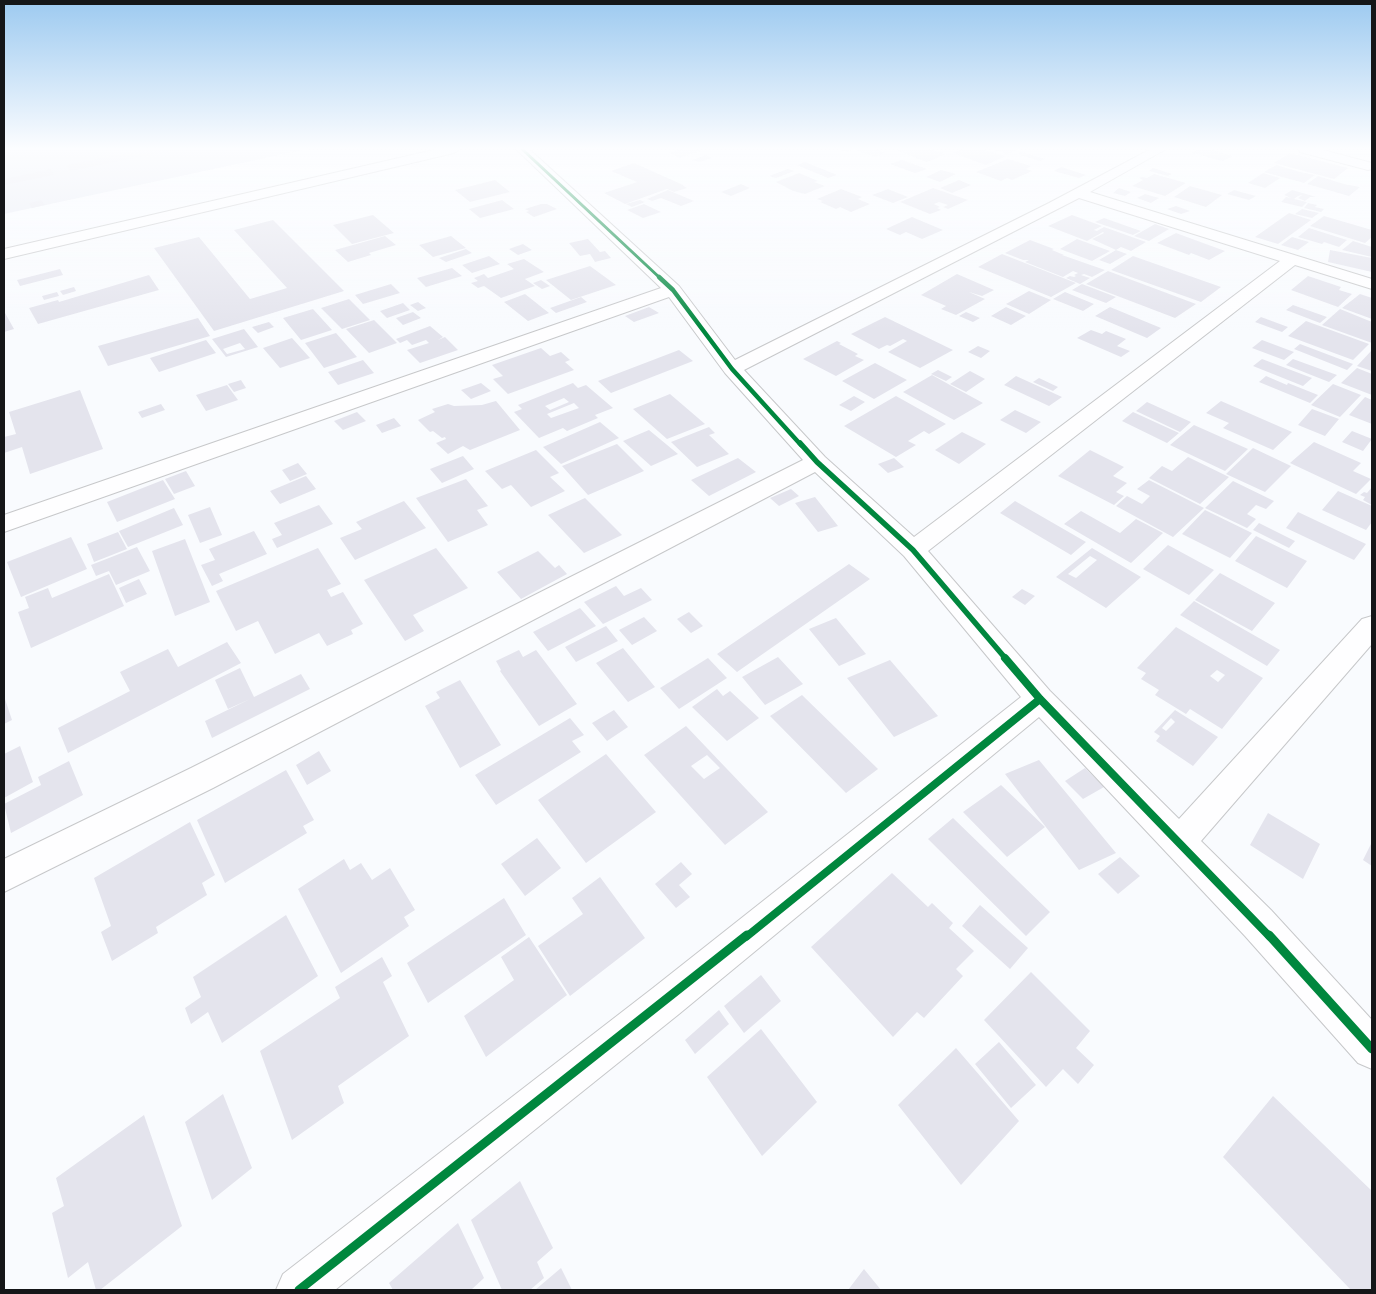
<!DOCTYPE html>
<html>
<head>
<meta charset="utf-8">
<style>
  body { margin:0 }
  #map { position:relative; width:1376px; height:1294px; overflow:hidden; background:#f9fbfe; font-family:"Alegreya Sans",sans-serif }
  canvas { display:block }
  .frame { position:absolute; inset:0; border:5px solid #151618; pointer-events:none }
</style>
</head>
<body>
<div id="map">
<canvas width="1376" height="1294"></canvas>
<div class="frame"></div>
</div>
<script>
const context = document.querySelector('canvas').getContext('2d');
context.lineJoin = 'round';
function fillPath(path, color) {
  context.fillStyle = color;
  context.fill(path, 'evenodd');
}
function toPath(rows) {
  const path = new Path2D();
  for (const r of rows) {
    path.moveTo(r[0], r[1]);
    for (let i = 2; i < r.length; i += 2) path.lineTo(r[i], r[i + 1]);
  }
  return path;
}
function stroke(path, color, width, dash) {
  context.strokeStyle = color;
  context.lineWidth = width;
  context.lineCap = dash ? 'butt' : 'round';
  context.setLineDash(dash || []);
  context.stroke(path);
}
fillPath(toPath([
  [4,149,307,149,4,214]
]), '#e7eaf3');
fillPath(toPath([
  [148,149,175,150,70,171,66,165],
  [682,149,695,149,700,151,680,158,668,153],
  [838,149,874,149,886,153,875,157,853,149,847,152],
  [904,149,929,149,946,154,927,162,898,151],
  [962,149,982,149,1006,156,986,165,953,153],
  [992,149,1020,149,1007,154],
  [1199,149,1207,149,1233,156,1223,161,1192,153],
  [1022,152,1045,159,1040,161,1017,154],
  [1290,153,1348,168,1334,179,1274,163],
  [706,155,712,158,699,162,692,160],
  [1008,159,1031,166,1026,169,1032,171,1012,180,1007,178,1001,181,976,172],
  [902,160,927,169,915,173,890,164],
  [805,162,837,175,828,178,797,165],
  [634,163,681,184,687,188,674,192,667,189,625,204,604,193,637,182,611,171],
  [1276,165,1300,172,1315,175,1304,183,1264,172],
  [1061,167,1086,175,1079,178,1054,171],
  [1153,168,1172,174,1168,176,1149,171],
  [51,169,54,175,4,185,4,179],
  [788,169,794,171,776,178,769,176],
  [941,170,956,174,940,182,926,177],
  [799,173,818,181,814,182,825,186,805,194,793,191,776,182],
  [1263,173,1280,178,1265,188,1248,183],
  [1154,174,1186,183,1165,196,1132,186,1143,180,1139,178,1142,177,1147,178],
  [1318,176,1344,184,1360,187,1349,196,1307,184],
  [495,180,510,192,470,202,455,190],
  [959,180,971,185,952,193,940,188],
  [741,184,750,188,731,196,721,192],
  [1190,186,1222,195,1206,207,1174,197],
  [933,188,968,200,948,209,943,207,948,205,939,202,934,204,940,207,937,208,941,210,930,214,900,202],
  [1119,188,1131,192,1125,196,1113,193],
  [841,189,862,197,858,199,870,204,851,212,840,207,836,209,820,202,823,201,817,199],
  [888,189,908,197,893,203,872,195],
  [668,190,694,201,681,206,661,198,652,201,647,199],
  [1234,190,1256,196,1249,200,1227,194],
  [1292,190,1303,193,1316,197,1310,197,1305,201,1298,198,1302,195,1298,196,1294,199,1307,202,1302,207,1281,202,1286,197,1291,198,1284,195],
  [1145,194,1159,198,1151,203,1137,198],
  [41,200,45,205,32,208,29,203],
  [502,200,514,209,480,218,469,209],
  [640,200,645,202,632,207,626,204],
  [1308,203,1317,205,1315,207,1324,209,1321,212,1304,208],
  [541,204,547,204,557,209,534,217,526,212,529,211,525,209],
  [644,204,661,212,643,218,627,210],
  [1176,206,1190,211,1181,214,1167,209],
  [1302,209,1319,213,1312,218,1295,214],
  [1289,213,1311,220,1278,244,1255,237],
  [373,215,394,233,352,244,333,225],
  [1072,215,1102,226,1094,230,1097,231,1104,227,1146,242,1131,251,1121,247,1116,250,1092,239,1104,233,1103,232,1087,241,1048,226],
  [1324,216,1372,230,1372,237,1365,243,1310,226],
  [912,217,943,230,922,239,906,232,900,235,886,229],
  [1104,218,1141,231,1133,235,1095,222],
  [273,220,344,291,214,331,154,248,199,237,250,299,287,288,234,230],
  [1155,224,1169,229,1149,241,1134,236],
  [1309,228,1347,240,1339,247,1324,242,1322,244,1298,237],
  [1176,233,1225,251,1209,260,1191,253,1189,255,1157,243],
  [385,236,396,245,369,253,371,255,348,262,335,250],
  [451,236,466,248,433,257,419,245],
  [1292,237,1309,242,1298,250,1281,245],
  [588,239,600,252,605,251,611,258,595,262,590,254,580,256,569,243],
  [1077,239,1110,251,1092,261,1060,249],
  [1030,240,1054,249,1052,250,1064,255,1062,255,1105,270,1092,277,1084,274,1081,275,1090,278,1080,284,1066,278,1070,276,1074,277,1076,276,1074,275,1078,273,1073,271,1063,277,1025,262,1029,260,1023,260,1005,253],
  [1353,241,1372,247,1372,257,1342,250],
  [523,244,532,250,518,255,509,249],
  [466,249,472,253,446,262,439,258],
  [1116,250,1127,254,1110,264,1099,260],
  [1330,250,1372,258,1372,272,1328,262],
  [1002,254,1076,283,1051,297,978,267],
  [489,256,500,264,472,273,462,265],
  [1133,256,1221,287,1201,302,1111,270],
  [524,259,544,272,525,279,535,286,501,298,484,286,478,288,471,283,478,281,474,278,484,274,488,278,514,269,507,264],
  [590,266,616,285,571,300,546,280],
  [452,268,462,276,426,287,417,278],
  [60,269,63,275,20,286,17,280],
  [1108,271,1196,304,1175,318,1086,284],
  [957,274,994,290,982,296,969,292,985,299,956,315,941,309,946,306,921,295],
  [149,275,159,290,38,324,29,308,58,300,59,302],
  [1308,276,1341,287,1339,290,1352,294,1338,307,1291,290],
  [541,280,550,286,542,289,533,283],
  [391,284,400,293,363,304,355,295],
  [1082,284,1116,297,1106,303,1072,290],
  [74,287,76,291,63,295,60,291],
  [1029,291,1051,300,1029,314,1006,304],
  [57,292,59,296,44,300,42,296],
  [1065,292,1094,304,1083,311,1053,299],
  [525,294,549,313,528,321,504,302],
  [1360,294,1372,298,1372,319,1342,308],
  [581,297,587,302,556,313,550,308],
  [349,299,370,320,342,329,321,308],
  [418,302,426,308,418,311,410,305],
  [403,303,410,310,387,318,380,311],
  [1293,305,1327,317,1320,323,1286,310],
  [649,307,659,313,634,322,625,316],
  [1006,307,1026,316,1011,325,991,316],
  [1110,307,1161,328,1147,338,1095,316],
  [313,309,332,330,301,340,283,318],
  [1340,309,1372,322,1372,343,1322,325],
  [4,311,14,329,4,332],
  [413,312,421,318,403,325,396,318],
  [966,312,980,318,973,322,959,316],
  [885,317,953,350,920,368,888,352,907,341,903,339,890,346,887,345,879,349,851,334],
  [1261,317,1288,327,1282,332,1255,322],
  [198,318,210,336,108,366,98,346],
  [374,320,397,343,369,353,346,329],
  [1306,321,1369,344,1353,360,1288,336],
  [269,322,274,327,258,333,252,327],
  [430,326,443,337,438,340,445,337,458,350,420,363,407,350,429,343,426,340,412,345,407,340,400,343,396,339],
  [244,329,258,347,226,357,212,339],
  [240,343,245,349,227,354,223,349],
  [1091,330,1102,334,1106,331,1126,339,1117,346,1130,351,1121,357,1077,338],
  [336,333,357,357,324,368,305,343],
  [292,338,310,358,280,368,263,348],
  [206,340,216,353,159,372,150,358],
  [1262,340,1294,352,1284,360,1252,348],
  [837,341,841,343,839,344,858,354,855,356,864,360,836,376,803,359],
  [1300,344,1353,364,1347,370,1294,349],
  [978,346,990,351,981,358,968,352],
  [541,348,550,356,561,352,570,360,565,362,574,370,508,394,493,379,503,376,492,365],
  [679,350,693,361,611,393,598,381],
  [1372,350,1372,371,1357,366],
  [1262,359,1312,378,1303,386,1253,366],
  [1293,359,1337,375,1329,382,1286,365],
  [363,360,374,373,338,385,328,372],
  [875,363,907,380,874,399,842,381],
  [1357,368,1372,374,1372,395,1341,383],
  [938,370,952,377,946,381,931,374],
  [970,371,985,379,966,392,950,384],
  [932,375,950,385,983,403,954,420,903,392],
  [1016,376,1062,397,1049,406,1004,385],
  [1266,376,1287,385,1288,383,1318,395,1310,403,1259,382],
  [1039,378,1058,387,1053,391,1033,382],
  [241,380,246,388,234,392,228,384],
  [481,383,491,391,471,399,461,390],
  [573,383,578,388,586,385,613,408,595,415,598,418,567,431,563,428,539,438,514,412,522,409,518,405],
  [564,398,569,402,550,410,545,406],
  [574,403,579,408,551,418,547,414],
  [1333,384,1361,395,1340,417,1311,405],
  [227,385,238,400,206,411,196,395],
  [80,390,103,449,30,474,22,447,4,453,4,437,16,434,9,412],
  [670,394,705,424,667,439,633,409],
  [854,396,865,402,851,411,839,405],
  [896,396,946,424,929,434,924,431,908,441,916,445,896,457,844,426],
  [1365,397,1372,400,1372,424,1349,415],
  [496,401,520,430,470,450,463,446,448,454,436,443,446,439,445,437,442,438,433,431,430,432,418,420,435,412,432,409,448,404,454,406,482,405],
  [1221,401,1292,432,1273,450,1223,428,1229,423,1206,413],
  [1147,402,1191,422,1180,432,1136,411],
  [161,404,165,410,142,418,138,412],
  [1312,409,1339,419,1325,436,1298,425],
  [1015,410,1041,422,1026,433,1000,420],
  [357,412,366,421,343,430,334,421],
  [1133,412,1179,433,1167,443,1122,421],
  [394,418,401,426,382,433,376,425],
  [600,422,619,438,561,464,543,447],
  [1194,425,1248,449,1225,471,1170,445],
  [709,427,715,433,709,435,729,454,697,467,671,442],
  [649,430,678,454,651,466,623,441],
  [1352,431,1372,439,1363,451,1342,442],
  [962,432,986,444,959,464,935,450],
  [1314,442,1361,463,1353,471,1371,479,1356,494,1290,463],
  [617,444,644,471,588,495,562,466],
  [1253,448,1291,466,1265,492,1226,474],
  [536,450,559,473,550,477,565,491,531,507,511,485,502,489,485,471],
  [1090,450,1124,467,1113,476,1127,483,1116,492,1124,496,1114,505,1058,476],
  [463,456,474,469,442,483,430,469],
  [1188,457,1229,477,1200,504,1149,478,1162,466,1172,471],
  [738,458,756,472,709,496,691,480],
  [894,458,904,467,888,473,878,464],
  [298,463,307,474,290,481,282,470],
  [186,471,195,486,174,494,165,479],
  [306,476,316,489,280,504,270,491],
  [466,479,488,506,477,510,488,525,448,542,416,498],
  [163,480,175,499,117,522,107,502],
  [1149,480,1204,508,1173,537,1116,506,1127,496,1142,504,1150,496,1137,489],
  [1233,481,1274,501,1266,509,1256,505,1247,514,1256,519,1247,528,1205,508],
  [1372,487,1372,505,1363,500,1365,497,1360,495,1364,492,1367,493],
  [791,489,799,496,779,506,770,498],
  [1338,491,1372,506,1372,522,1366,530,1322,510],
  [815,497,838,526,818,532,795,503],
  [585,498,622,535,584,553,548,515],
  [404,501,426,528,355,560,340,538,362,529,356,522],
  [1015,501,1086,542,1071,555,1000,513],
  [319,505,333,524,277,548,272,539,282,535,274,523],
  [210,507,222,535,200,543,188,515],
  [174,508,183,525,128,547,119,531],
  [1205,510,1252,533,1230,558,1182,534],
  [1081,511,1120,533,1136,519,1163,533,1131,563,1064,524],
  [1298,512,1366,544,1354,560,1286,528],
  [1259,523,1295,541,1289,548,1253,530],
  [254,531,267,554,219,574,223,581,212,586,201,565,215,560,209,549],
  [118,532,127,549,94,562,87,544],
  [1256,536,1307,561,1287,588,1235,561],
  [71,537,87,569,21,597,7,562],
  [185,539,210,602,175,616,152,551],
  [1168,545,1214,570,1189,595,1143,569],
  [137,547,150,571,116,585,109,571,96,576,91,565],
  [318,548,341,584,327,590,331,597,343,592,363,624,351,630,353,634,327,646,319,633,275,654,258,621,236,631,216,591],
  [436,548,468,588,413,615,424,631,405,641,364,580],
  [1092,548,1141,577,1106,608,1056,577],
  [1090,556,1097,560,1076,578,1068,574],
  [538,551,555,568,559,565,567,574,521,599,497,572],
  [849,564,870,579,737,672,717,654],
  [1220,573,1275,603,1252,631,1195,600],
  [109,574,124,606,31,648,18,612,29,608,25,597,48,588,52,598],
  [139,579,147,594,126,603,119,588],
  [616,586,624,596,641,588,652,600,603,624,584,602],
  [1022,589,1035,596,1025,605,1012,597],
  [1194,601,1280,650,1267,666,1180,615],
  [580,608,596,626,548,651,533,632],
  [689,612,703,626,691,633,677,619],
  [644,617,657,631,632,645,619,630],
  [836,618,866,654,839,666,809,629],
  [606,626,618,641,576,662,565,647],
  [1176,627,1263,678,1222,729,1190,709,1186,714,1155,695,1159,690,1141,679,1146,673,1137,668],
  [1217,670,1225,675,1218,682,1210,676],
  [227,642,241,663,68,753,58,728,130,691,120,672,168,649,178,667],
  [623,648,655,687,628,702,596,663],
  [519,650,523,657,536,650,577,704,539,726,500,671,501,670,496,661],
  [778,657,803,684,765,705,742,677],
  [708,658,727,678,679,709,660,688],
  [890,660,938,716,894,737,847,678],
  [240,668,254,697,301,674,310,689,212,738,205,721,250,699,228,709,215,680],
  [460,680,501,745,460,768,425,706,440,698,436,692],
  [717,689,723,696,730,691,759,718,727,741,692,707],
  [802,695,878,769,846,793,770,716],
  [4,696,12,720,4,724],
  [614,710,628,727,607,741,592,723],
  [1175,710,1218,737,1193,766,1156,741,1160,736,1154,732],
  [1171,718,1175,722,1166,731,1162,728],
  [570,718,584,735,572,741,581,752,496,805,475,775],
  [686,726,768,812,725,845,644,755],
  [707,755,720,768,704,779,691,766],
  [20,746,33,782,4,798,4,754],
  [319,751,331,771,307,785,296,765],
  [606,754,656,812,586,863,538,800],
  [1039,760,1116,853,1079,870,1005,774],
  [69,761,83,795,11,833,4,804,41,785,38,777],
  [1085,768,1104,787,1083,799,1065,781],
  [286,770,314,820,303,826,307,833,225,883,197,820],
  [1001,785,1045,827,1007,857,963,812],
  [1268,813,1320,844,1303,879,1250,845],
  [953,818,1050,912,1026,936,928,839],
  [190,822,215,875,202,883,207,895,156,927,158,933,112,961,101,932,111,926,94,878],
  [537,838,561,868,525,896,501,864],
  [1372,842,1372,866,1363,860],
  [1120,857,1140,876,1118,894,1098,874],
  [344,859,350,870,361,863,372,880,390,868,415,910,404,917,409,926,341,973,298,889],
  [681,862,692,874,679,885,690,897,676,908,655,884],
  [892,873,928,907,932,903,953,923,949,928,974,951,956,969,963,976,924,1018,917,1012,893,1037,811,947],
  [600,877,645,938,570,996,538,946,583,914,572,898],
  [504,898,526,935,428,1003,407,963],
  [980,905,1028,948,1010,969,962,926],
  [286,915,318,976,222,1043,208,1012,191,1024,185,1008,201,997,193,977],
  [529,937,567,995,486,1057,464,1016,514,980,501,957],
  [382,957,392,976,383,982,409,1036,338,1086,344,1103,292,1140,260,1051,340,998,335,987],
  [1031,972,1090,1031,1076,1048,1094,1065,1078,1084,1063,1069,1046,1087,984,1020],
  [761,975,781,1001,744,1033,724,1006],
  [719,1010,729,1024,695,1054,685,1040],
  [761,1029,817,1102,762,1156,707,1077],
  [999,1042,1036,1085,1011,1108,975,1064],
  [956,1048,1019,1121,961,1185,898,1105],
  [223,1094,252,1168,212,1200,185,1122],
  [1273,1096,1372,1191,1372,1290,1351,1290,1223,1157],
  [144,1115,182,1226,100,1290,96,1290,88,1262,68,1278,52,1213,64,1206,56,1178],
  [520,1181,553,1248,537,1262,544,1278,530,1290,502,1290,471,1220],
  [458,1223,484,1278,471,1290,393,1290,389,1283],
  [561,1268,572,1290,535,1290],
  [864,1269,881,1290,848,1290]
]), '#e4e4ed');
const street = toPath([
  [516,149,529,149,679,286,735,360,1049,203,1151,149,1166,149,1090,192,1372,279,1372,289,1295,265,928,551,1050,691,1179,819,1362,619,1372,616,1372,644,1201,841,1271,910,1372,1020,1372,1069,1358,1063,1245,936,1039,717,679,1014,335,1290,276,1290,283,1274,653,988,1021,697,904,556,815,472,213,788,4,892,4,859,191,768,803,460,725,373,669,297,4,532,4,515,661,288,516,149],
  [1079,198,1280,261,914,537,825,457,744,370,1079,198],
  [1299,149,1319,149,1372,163,1372,169,1368,170,1300,152,1299,149]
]);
const highway = toPath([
  [438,149,460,149,454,153,4,259,4,249,438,149]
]);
stroke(street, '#c7c8ca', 2);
stroke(highway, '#c7c8ca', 2);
fillPath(street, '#fefeff');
fillPath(highway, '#fefeff');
stroke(toPath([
  [522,149,660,278]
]), '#00873e', 3);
stroke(toPath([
  [659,277,673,290,732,369,801,445]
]), '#00873e', 4.5);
stroke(toPath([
  [800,443,817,462,913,550,1006,659]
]), '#00873e', 5.5);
stroke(toPath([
  [1005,658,1040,699,1270,937],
  [746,937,1040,699]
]), '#00873e', 8);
stroke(toPath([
  [1269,935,1372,1049],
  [299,1290,747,935]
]), '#00873e', 9);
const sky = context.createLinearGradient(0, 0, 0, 330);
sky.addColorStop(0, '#9dcaf0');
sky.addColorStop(0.45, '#fcfdff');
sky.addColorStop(1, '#fcfdff00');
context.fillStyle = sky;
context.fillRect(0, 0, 1376, 330);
</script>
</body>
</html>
